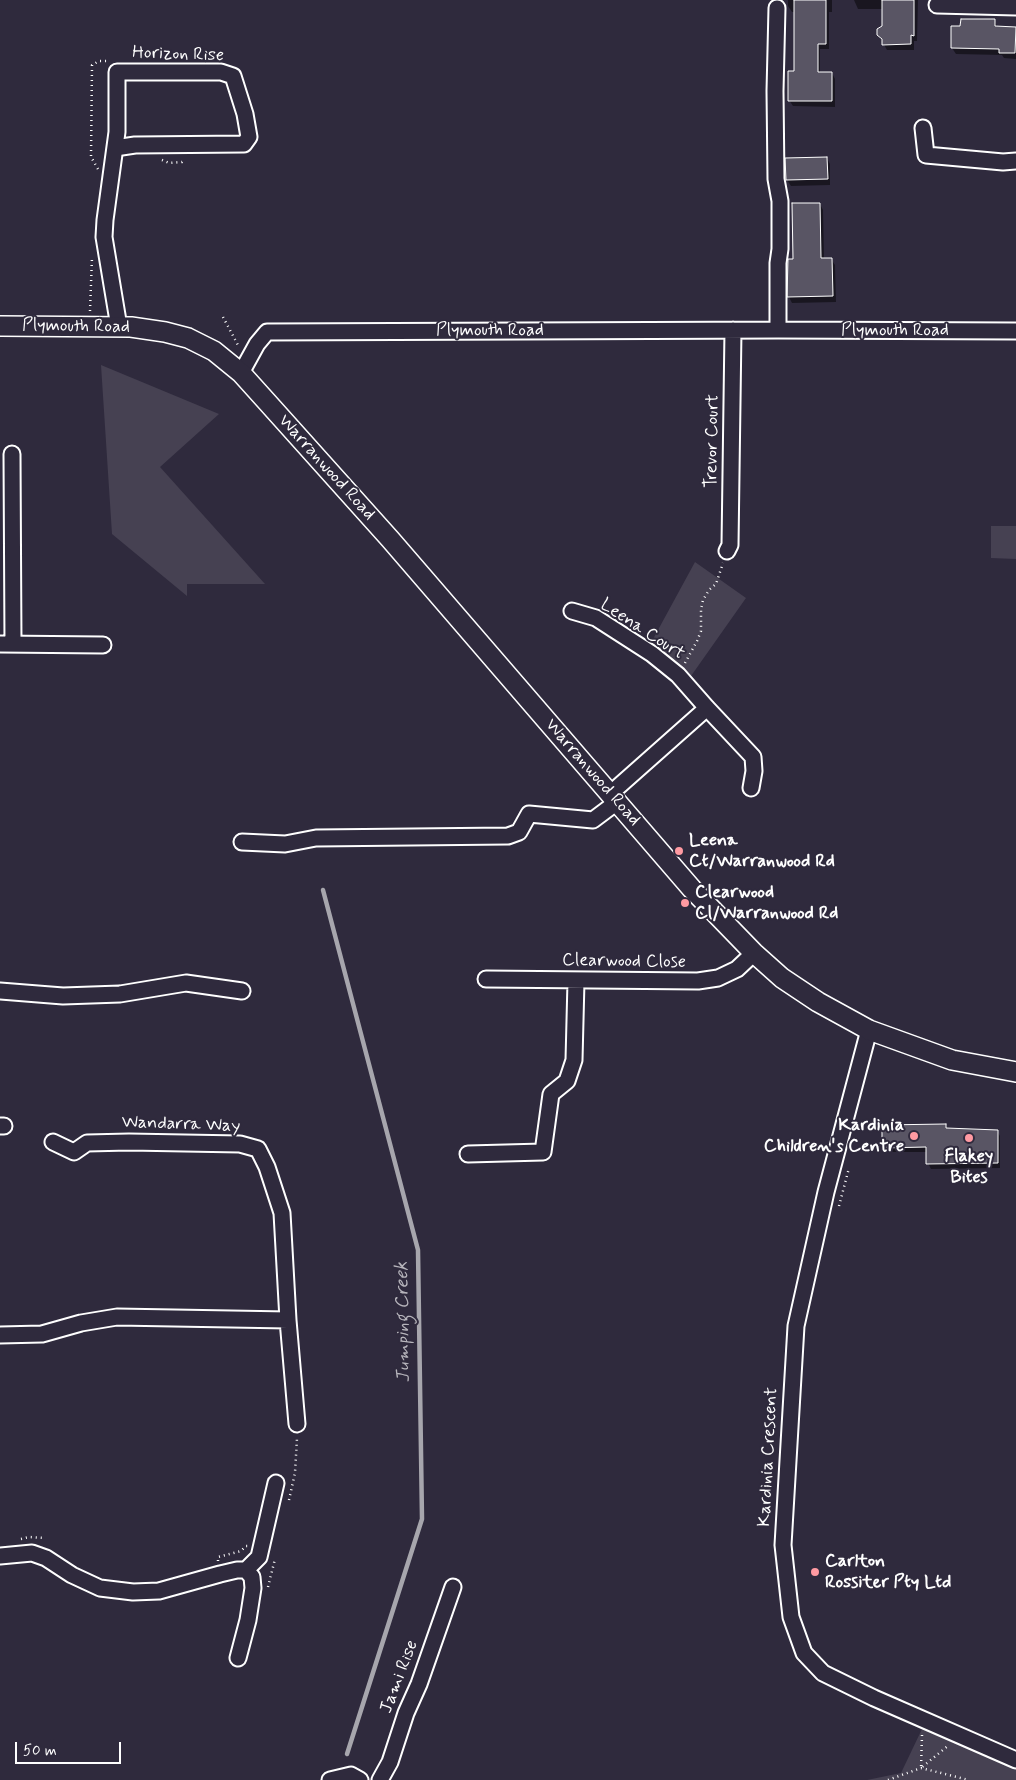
<!DOCTYPE html>
<html>
<head>
<meta charset="utf-8">
<style>
  body { margin:0 }
  #map { position:relative; width:1016px; height:1780px; overflow:hidden; background:#2f2a3d; font-family:Mynerve,sans-serif }
  canvas { display:block }
  .scale { position:absolute; left:15px; top:1742px; width:106px; height:22px; box-sizing:border-box; border:2px solid #fff; border-top:0; padding-left:6px; font-size:15px; line-height:18px; white-space:nowrap; color:#fff; -webkit-text-stroke:4px #2f2a3d; paint-order:stroke }
</style>
</head>
<body>
<div id="map">
<canvas width="1016" height="1780"></canvas>
<div class="scale">50 m</div>
</div>
<script>
const context = document.querySelector('canvas').getContext('2d');
context.lineJoin = 'round';
function fillPath(path, color) {
  context.fillStyle = color;
  context.fill(path, 'evenodd');
}
function toPath(rows) {
  const path = new Path2D();
  for (const r of rows) {
    path.moveTo(r[0], r[1]);
    for (let i = 2; i < r.length; i += 2) path.lineTo(r[i], r[i + 1]);
  }
  return path;
}
function stroke(path, color, width, dash) {
  context.strokeStyle = color;
  context.lineWidth = width;
  context.lineCap = dash ? 'butt' : 'round';
  context.setLineDash(dash || []);
  context.stroke(path);
}
function label(font, color, halo, rows, align = 'center') {
  context.font = font + ' Mynerve,sans-serif';
  context.lineWidth = 4;
  context.setLineDash([]);
  context.textBaseline = 'middle';
  context.strokeStyle = halo;
  context.fillStyle = color;
  for (const [text, x, y, turn = 0] of rows) {
    context.save();
    context.translate(x, y);
    context.rotate((+turn || 0) * Math.PI / 180);
    context.textAlign = isNaN(turn) ? turn : align;
    if (halo) context.strokeText(text, 0, 0);
    context.fillText(text, 0, 0);
    context.restore();
  }
}
fillPath(toPath([
  [101,365,219,414,160,467,265,584,187,584,187,596,112,534],
  [991,526,1016,526,1016,559,991,558],
  [695,562,746,598,691,676,652,641],
  [922,1729,1016,1769,1016,1780,867,1780,901,1773]
]), '#464152');
fillPath(toPath([
  [788,0,832,0,832,12,829,12,829,49,820,49,820,73,832,73,835,79,835,107,793,106,789,100,795,72,795,12,792,12,788,6],
  [854,0,918,0,917,41,914,41,914,50,887,50,878,34,884,26,884,9,858,9],
  [994,20,998,28,1016,28,1016,59,1004,58,1002,55,956,54,952,48,952,27,962,27],
  [827,158,830,164,830,185,791,186,787,180],
  [820,204,823,210,824,259,831,259,835,265,836,302,792,303,789,297,789,260,794,260],
  [945,1126,948,1130,997,1131,1000,1136,1000,1168,931,1169,928,1163,928,1152,886,1152,883,1147]
]), '#0007');
stroke(toPath([
  [323,890,418,1250,422,1519,347,1754]
]), '#a7a6ad', 4.5);
const building = toPath([
  [794,0,826,0,826,44,818,44,818,72,832,72,832,101,788,101,788,71,794,71,794,0],
  [882,0,914,0,914,36,911,35,911,44,882,45,882,39,877,35,877,29,882,26,882,0],
  [961,19,995,19,995,26,1016,27,1015,53,999,53,999,49,951,48,951,26,960,26,961,19],
  [827,157,828,179,786,180,785,158,827,157],
  [792,203,820,203,821,258,832,258,833,296,787,297,788,259,793,259,792,203],
  [946,1124,946,1128,998,1130,998,1163,926,1164,926,1147,882,1148,882,1125,946,1124]
]);
fillPath(building, '#595564');
stroke(building, '#fff', 1);
const minor = toPath([
  [937,5,1016,7],
  [777,8,775,91,776,179,780,201,780,249,778,263,778,330],
  [923,128,926,155,1003,162,1016,161],
  [115,148,135,145,244,144,249,137,245,114,233,76,221,72,117,72,117,132,105,220,104,237,119,327],
  [241,373,257,344,267,332,778,330,1016,331],
  [12,454,13,644],
  [727,551,730,545,733,330],
  [572,611,596,618,652,654,678,675,707,708,753,757,754,771,751,788],
  [0,644,103,645],
  [610,794,707,708],
  [242,842,285,844,316,838,508,836,519,832,529,814,593,820,617,802],
  [486,979,698,981,718,978,737,969,754,953],
  [0,991,63,996,120,994,186,983,242,991],
  [869,1030,826,1192,796,1326,783,1545,791,1617,804,1653,823,1673,874,1698,1016,1760],
  [0,1126,4,1126],
  [468,1154,543,1152,551,1094,567,1081,574,1060,576,981],
  [288,1320,297,1424],
  [0,1335,42,1334,81,1323,117,1317,288,1320,282,1213,267,1167,258,1149,240,1144,129,1142,87,1143,74,1152,53,1142],
  [0,1556,32,1553,46,1558,72,1575,100,1588,133,1592,159,1591,220,1574,237,1570,246,1570,252,1577,253,1588,248,1620,238,1658],
  [246,1570,259,1557,276,1483],
  [330,1780,351,1775,360,1780],
  [380,1780,390,1762,406,1713,419,1684,453,1587]
]);
const major = toPath([
  [0,326,131,327,165,332,188,338,214,351,241,373,268,403,390,539,692,889,754,953,782,978,818,1002,869,1030,952,1060,1016,1072]
]);
stroke(minor, '#fff', 19);
stroke(major, '#fff', 22);
stroke(toPath([
  [162,160,169,163,182,162,185,159],
  [98,169,91,157,92,65,99,61,107,61],
  [90,311,92,257],
  [223,317,239,347],
  [685,663,697,641,701,631,701,609,703,600,709,590,716,584,723,563],
  [839,1206,849,1168],
  [289,1500,295,1473,297,1438],
  [21,1539,29,1537,45,1538],
  [218,1561,218,1557,241,1551,246,1546,248,1546],
  [268,1587,275,1559],
  [922,1735,921,1768,949,1745],
  [888,1780,921,1768,969,1780]
]), '#fff', 2.5, [1, 4]);
stroke(minor, '#2f2a3d', 15);
stroke(major, '#2f2a3d', 19);
for (const [x, y, r, color] of [
  [679,851,5,"#ff9aa2"],
  [685,903,5,"#ff9aa2"],
  [914,1136,5,"#ff9aa2"],
  [969,1138,5,"#ff9aa2"],
  [815,1572,5,"#ff9aa2"]
]) {
  const dot = new Path2D();
  dot.arc(x, y, r, 0, 2 * Math.PI);
  context.fillStyle = color;
  context.fill(dot);
  stroke(dot, '#2f2a3d', 2);
}
label('18px', '#fff', '#2f2a3d', [
  ["Horizon Rise",178,55,2],
  ["Plymouth Road",76,327,1],
  ["Plymouth Road",490,331],
  ["Plymouth Road",895,331],
  ["Trevor Court",713,441,-89],
  ["Warranwood Road",326,468,48],
  ["Leena Court",642,630,33],
  ["Warranwood Road",592,773,49],
  ["Clearwood Close",624,962,1],
  ["Wandarra Way",181,1125,2],
  ["Kardinia Crescent",769,1457,-87],
  ["Jami Rise",400,1677,-69]
]);
label('bold 18px', '#fff', '#2f2a3d', [
  ["Leena",689,841],
  ["Ct/Warranwood Rd",689,862],
  ["Clearwood",695,893],
  ["Cl/Warranwood Rd",695,914],
  ["Kardinia",904,1126,"right"],
  ["Children's Centre",904,1147,"right"],
  ["Flakey",969,1157,"center"],
  ["Bites",969,1178,"center"],
  ["Carlton",825,1562],
  ["Rossiter Pty Ltd",825,1583]
], 'left');
label('italic 19px', '#b6b4bb', '#2f2a3d', [
  ["Jumping Creek",404,1322,-91]
]);
</script>
</body>
</html>
